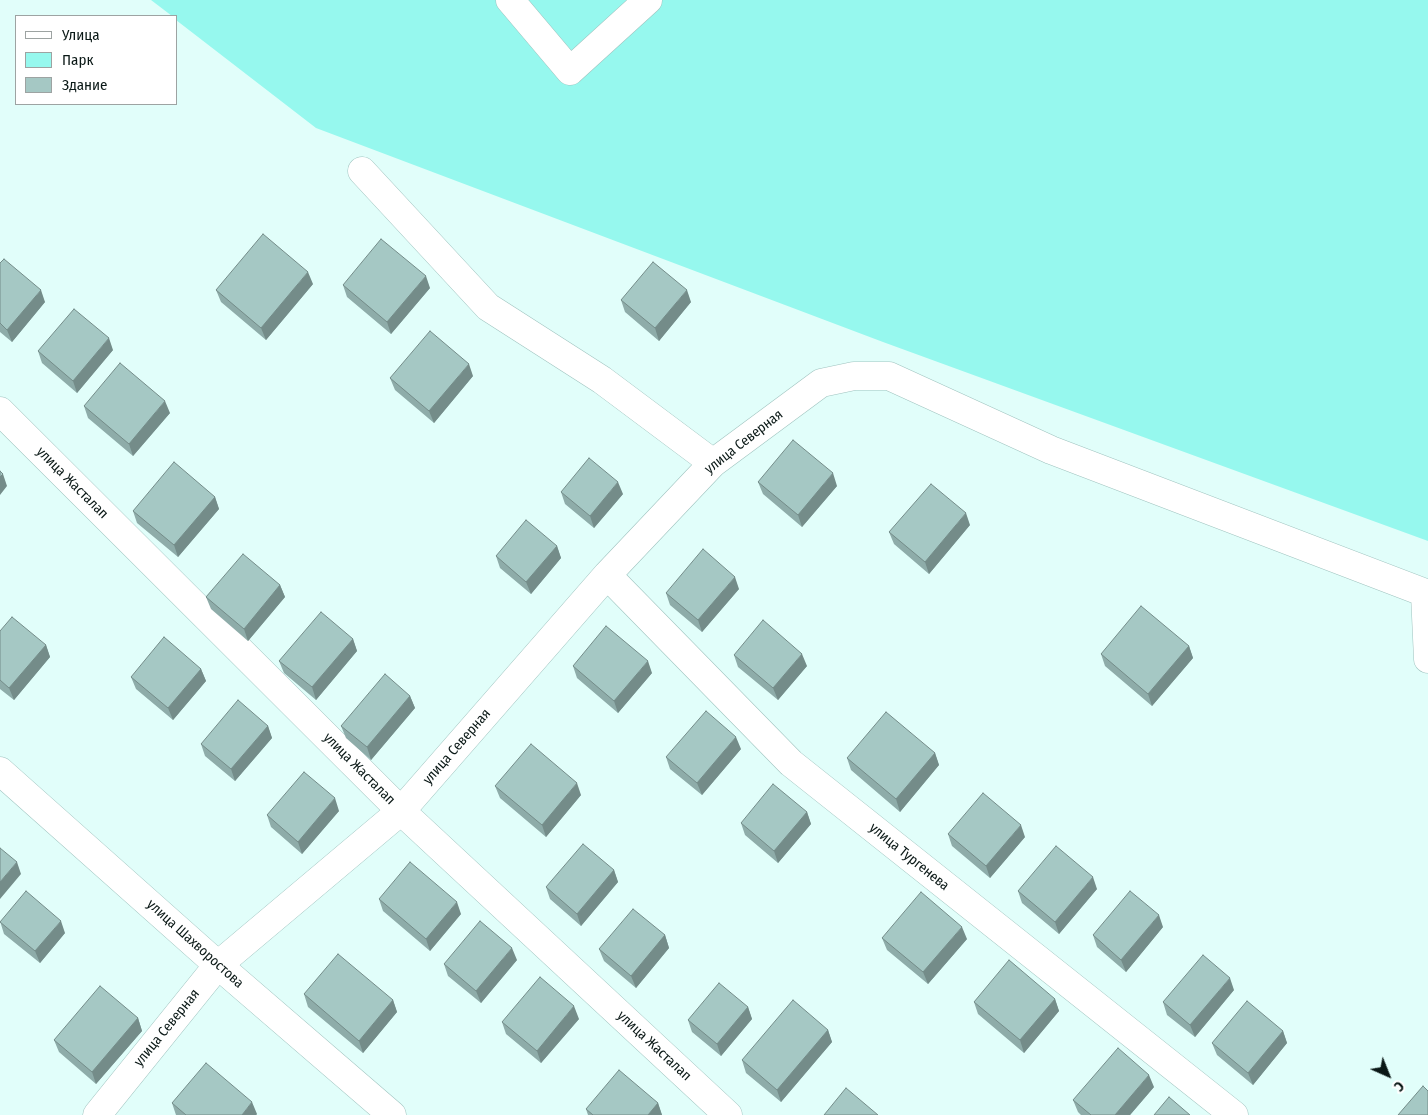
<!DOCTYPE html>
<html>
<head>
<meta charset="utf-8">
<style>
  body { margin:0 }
  #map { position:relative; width:1428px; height:1115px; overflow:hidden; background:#e1fefa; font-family:"Fira Sans Condensed",sans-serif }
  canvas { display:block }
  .legend { position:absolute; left:15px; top:15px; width:162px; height:90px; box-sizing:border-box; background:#fff; border:1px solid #9da3a2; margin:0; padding:6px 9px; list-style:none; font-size:15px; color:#0a1816 }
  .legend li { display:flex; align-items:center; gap:10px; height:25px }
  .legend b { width:25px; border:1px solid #9da3a2 }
  .north { position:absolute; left:1363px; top:1050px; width:50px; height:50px; -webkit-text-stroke:4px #fff; paint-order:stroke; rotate:136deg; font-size:14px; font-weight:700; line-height:20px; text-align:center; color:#0a1816 }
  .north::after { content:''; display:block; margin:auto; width:18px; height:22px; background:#0a1816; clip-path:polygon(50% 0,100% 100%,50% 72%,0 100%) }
</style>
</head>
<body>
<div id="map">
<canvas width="1428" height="1115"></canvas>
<ul class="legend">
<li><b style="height:6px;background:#fff"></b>Улица</li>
<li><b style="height:14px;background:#96f8ee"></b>Парк</li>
<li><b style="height:14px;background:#a5c8c4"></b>Здание</li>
</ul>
<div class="north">С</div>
</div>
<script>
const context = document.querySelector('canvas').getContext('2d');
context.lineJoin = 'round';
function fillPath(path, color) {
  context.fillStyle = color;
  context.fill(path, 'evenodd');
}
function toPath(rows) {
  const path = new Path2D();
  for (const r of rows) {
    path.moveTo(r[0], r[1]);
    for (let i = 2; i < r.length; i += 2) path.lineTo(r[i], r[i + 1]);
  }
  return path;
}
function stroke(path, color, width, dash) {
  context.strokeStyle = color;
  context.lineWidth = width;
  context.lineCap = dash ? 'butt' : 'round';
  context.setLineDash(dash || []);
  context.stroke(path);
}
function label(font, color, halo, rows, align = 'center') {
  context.font = font + ' "Fira Sans Condensed",sans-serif';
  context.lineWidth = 4.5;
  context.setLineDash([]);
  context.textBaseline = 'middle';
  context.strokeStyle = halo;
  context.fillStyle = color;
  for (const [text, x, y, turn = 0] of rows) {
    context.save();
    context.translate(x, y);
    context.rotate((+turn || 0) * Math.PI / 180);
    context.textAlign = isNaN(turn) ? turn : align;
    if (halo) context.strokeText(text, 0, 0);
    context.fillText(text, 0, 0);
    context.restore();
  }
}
fillPath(toPath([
  [151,0,1428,0,1428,541,883,342,316,128,176,20,176,16,172,16]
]), '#96f8ee');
const street = toPath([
  [510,0,570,71,648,0],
  [362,171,488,307,602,380,713,463],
  [0,411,401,811,728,1115],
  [607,575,791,763,1234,1115],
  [1425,594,1428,659],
  [97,1115,218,965,401,811,607,575,713,463,821,383,854,376,889,376,1051,450,1428,594]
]);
const secondary = toPath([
  [0,771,218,965,392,1115]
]);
stroke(street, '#9fc3bf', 29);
stroke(secondary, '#9fc3bf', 29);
stroke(street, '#fff', 28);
stroke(secondary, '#fff', 28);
fillPath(toPath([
  [0,263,45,302,12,342,0,332],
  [313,284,266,340,221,302,216,290],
  [343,285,430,288,391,334,347,297],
  [621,300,691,302,659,341,625,312],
  [113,350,77,393,42,363,38,351],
  [473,376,434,423,395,390,390,378],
  [84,406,170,413,133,456,88,418],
  [758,482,837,486,802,527,763,494],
  [561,492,623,494,594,528,565,504],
  [215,497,219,509,178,557,137,523,133,511],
  [970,525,929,574,894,544,889,532],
  [557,546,561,558,531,594,500,568,496,556],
  [280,585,285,597,248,641,211,609,206,597],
  [739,589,702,632,670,605,666,593],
  [0,631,46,645,50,657,14,700,0,689],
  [353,639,357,651,316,700,284,673,279,661],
  [1189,646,1193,658,1152,706,1105,666,1101,654],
  [734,655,807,666,778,700,738,667],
  [573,666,652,673,618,713,577,678],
  [201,669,206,681,173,720,136,689,131,677],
  [410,696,415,708,371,760,346,738,341,726],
  [268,726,272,738,235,781,205,756,201,744],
  [741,749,702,795,670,769,666,757],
  [935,753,939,765,900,812,851,770,847,758],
  [495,786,581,795,546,837,500,798],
  [339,811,302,854,271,827,267,815],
  [807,812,811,824,778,863,745,835,741,823],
  [948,834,1025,837,990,878,952,846],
  [614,870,618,882,581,926,550,899,546,887],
  [1097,889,1059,934,1022,903,1018,891],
  [379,899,461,914,430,951,383,911],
  [0,921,65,933,40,963,4,934],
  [1163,927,1126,972,1097,947,1093,935],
  [665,935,669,948,636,988,604,961,599,949],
  [882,938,967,939,928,984,887,950],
  [517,960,481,1003,448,976,444,964],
  [1234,990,1195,1037,1167,1015,1163,1002],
  [304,994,393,1000,397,1012,363,1053,308,1007],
  [1055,999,1059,1011,1024,1053,978,1014,974,1002],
  [748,1007,752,1019,721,1056,692,1032,688,1020],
  [138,1018,142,1031,96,1084,59,1052,54,1040],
  [579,1019,541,1063,506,1034,502,1022],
  [828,1030,832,1042,781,1102,746,1073,742,1060],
  [1283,1031,1287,1043,1253,1085,1217,1055,1212,1043],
  [1154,1087,1130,1115,1081,1115,1078,1112,1073,1100],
  [172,1103,257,1114,256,1115,176,1115],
  [658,1103,662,1115,588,1115,586,1109]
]), '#8eaca9');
fillPath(toPath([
  [308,272,313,284,266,340,261,328],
  [426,276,430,288,391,334,387,322],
  [41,290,45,302,12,342,7,330],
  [687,290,691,302,659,341,655,328],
  [109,338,113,350,77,393,73,381],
  [469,364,473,376,434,423,429,411],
  [165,401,170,413,133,456,129,444],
  [833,473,837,486,802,527,798,515],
  [3,474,7,486,0,495,0,477],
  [618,482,623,494,594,528,590,516],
  [215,497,219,509,178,557,174,545],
  [966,513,970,525,929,574,925,562],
  [557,546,561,558,531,594,526,582],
  [735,577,739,589,702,632,698,620],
  [280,585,285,597,248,641,244,629],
  [353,639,357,651,316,700,312,687],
  [46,645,50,657,14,700,9,688],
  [1189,646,1193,658,1152,706,1148,694],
  [802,654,807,666,778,700,773,688],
  [648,661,652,673,618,713,614,701],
  [201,669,206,681,173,720,168,708],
  [410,696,415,708,371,760,367,747],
  [268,726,272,738,235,781,231,769],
  [736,737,741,749,702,795,697,783],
  [935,753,939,765,900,812,896,799],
  [577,783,581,795,546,837,542,825],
  [335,798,339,811,302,854,298,842],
  [807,812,811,824,778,863,774,851],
  [1021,825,1025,837,990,878,986,866],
  [17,862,21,874,0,899,0,882],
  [614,870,618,882,581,926,577,914],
  [1093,877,1097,889,1059,934,1055,922],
  [457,902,461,914,430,951,426,939],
  [1159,915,1163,927,1126,972,1121,960],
  [61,921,65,933,40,963,35,951],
  [962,927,967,939,928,984,923,972],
  [665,935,669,948,636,988,631,976],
  [512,948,517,960,481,1003,476,991],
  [1230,978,1234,990,1195,1037,1190,1025],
  [1055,999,1059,1011,1024,1053,1020,1040],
  [393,1000,397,1012,363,1053,359,1041],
  [574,1006,579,1019,541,1063,537,1051],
  [748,1007,752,1019,721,1056,717,1044],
  [138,1018,142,1031,96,1084,92,1072],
  [828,1030,832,1042,781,1102,777,1090],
  [1283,1031,1287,1043,1253,1085,1248,1073],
  [1149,1075,1154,1087,1130,1115,1115,1115],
  [252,1102,257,1114,256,1115,242,1115],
  [658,1103,662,1115,648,1115]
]), '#748c89');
const building = toPath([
  [263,234,308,272,261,328,216,290,263,234],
  [381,239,426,276,387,322,343,285,381,239],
  [4,259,41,290,7,330,0,323,0,263,4,259],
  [653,262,687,290,655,328,621,300,653,262],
  [74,309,109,338,73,381,38,351,74,309],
  [430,331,469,364,429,411,390,378,430,331],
  [120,363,165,401,129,444,84,406,120,363],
  [793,440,833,473,798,515,758,482,793,440],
  [589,458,618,482,590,516,561,492,589,458],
  [174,462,215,497,174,545,133,511,174,462],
  [0,471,3,474,0,477,0,471],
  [931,484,966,513,925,562,889,532,931,484],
  [526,520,557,546,526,582,496,556,526,520],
  [703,549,735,577,698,620,666,593,703,549],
  [243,554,280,585,244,629,206,597,243,554],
  [1141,606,1189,646,1148,694,1101,654,1141,606],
  [321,612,353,639,312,687,279,661,321,612],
  [12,617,46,645,9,688,0,680,0,631,12,617],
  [763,620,802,654,773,688,734,655,763,620],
  [606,626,648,661,614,701,573,666,606,626],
  [164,637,201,669,168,708,131,677,164,637],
  [385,674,410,696,367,747,341,726,385,674],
  [238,700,268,726,231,769,201,744,238,700],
  [706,711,736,737,697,783,666,757,706,711],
  [886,712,935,753,896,799,847,758,886,712],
  [531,744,577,783,542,825,495,786,531,744],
  [304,772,335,798,298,842,267,815,304,772],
  [773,784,807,812,774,851,741,823,773,784],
  [983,793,1021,825,986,866,948,834,983,793],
  [583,844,614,870,577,914,546,887,583,844],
  [1056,846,1093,877,1055,922,1018,891,1056,846],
  [0,848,17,862,0,882,0,848],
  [410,862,457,902,426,939,379,899,410,862],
  [26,891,61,921,35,951,0,922,26,891],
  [1130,891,1159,915,1121,960,1093,935,1130,891],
  [921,892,962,927,923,972,882,938,921,892],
  [633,909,665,935,631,976,599,949,633,909],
  [480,921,512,948,476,991,444,964,480,921],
  [338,954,393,1000,359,1041,304,994,338,954],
  [1203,955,1230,978,1190,1025,1163,1002,1203,955],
  [1009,960,1055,999,1020,1040,974,1002,1009,960],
  [540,977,574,1006,537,1051,502,1022,540,977],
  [719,983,748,1007,717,1044,688,1020,719,983],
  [100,986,138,1018,92,1072,54,1040,100,986],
  [793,1000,828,1030,777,1090,742,1060,793,1000],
  [1247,1001,1283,1031,1248,1073,1212,1043,1247,1001],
  [1118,1048,1149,1075,1115,1115,1091,1115,1073,1100,1118,1048],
  [206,1063,252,1102,242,1115,186,1115,172,1103,206,1063],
  [619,1070,658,1103,648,1115,593,1115,586,1109,619,1070],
  [1423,1086,1428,1091,1428,1115,1398,1115,1423,1086],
  [846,1088,878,1115,824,1115,846,1088],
  [1169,1097,1190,1115,1154,1115,1169,1097]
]);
fillPath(building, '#a5c8c4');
stroke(building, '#748c89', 1);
label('14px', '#0a1816', '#fff', [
  ["улица Северная",744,442,-38],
  ["улица Жасталап",72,483,45],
  ["улица Северная",457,747,-49],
  ["улица Жасталап",359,769,45],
  ["улица Тургенева",909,857,39],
  ["улица Шахворостова",195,944,42],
  ["улица Северная",167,1028,-51],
  ["улица Жасталап",654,1046,43]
]);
</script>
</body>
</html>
